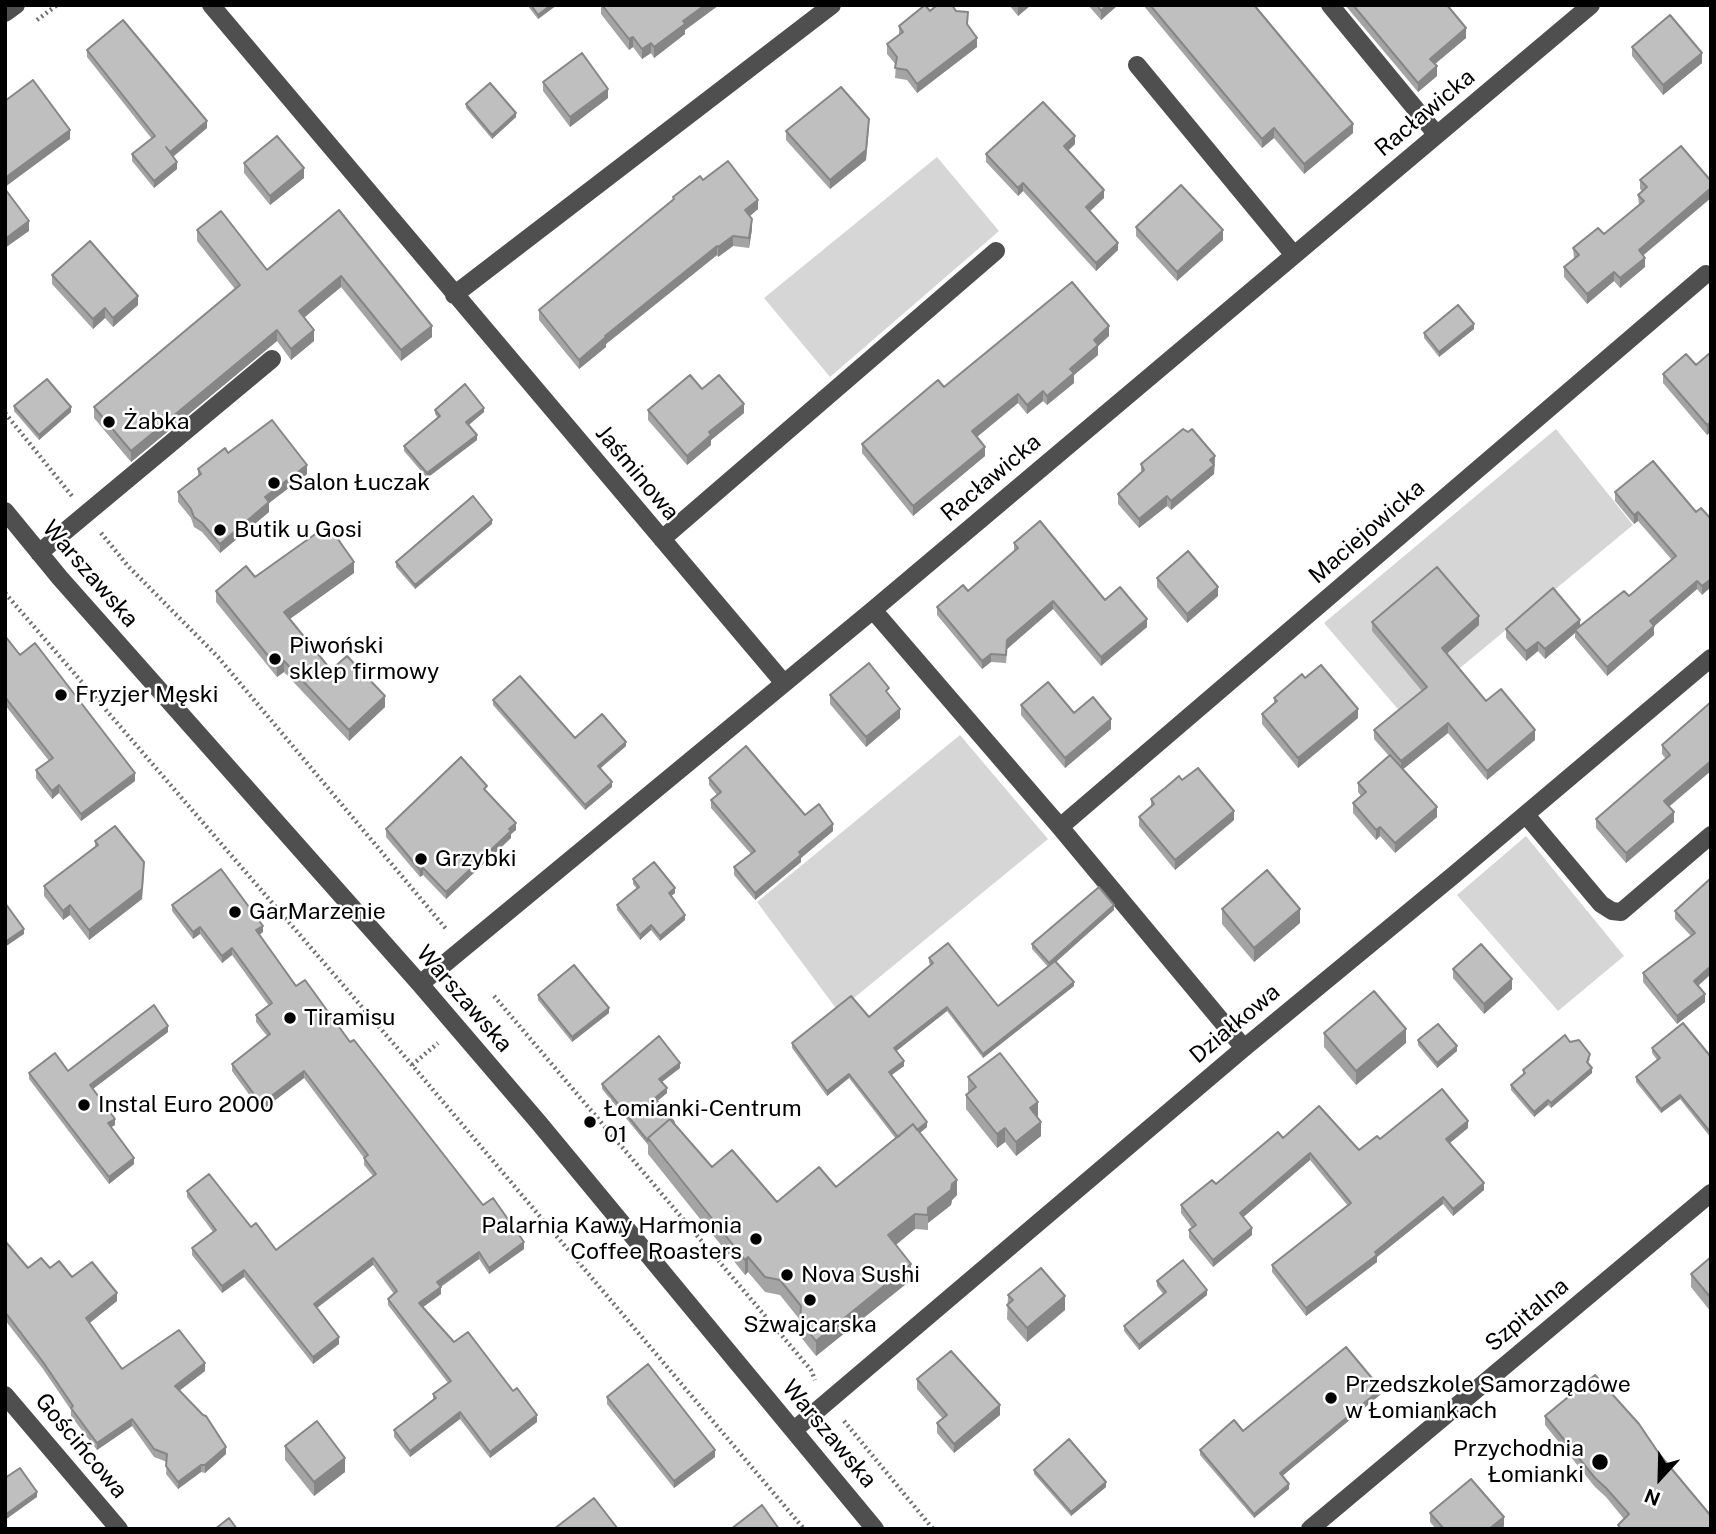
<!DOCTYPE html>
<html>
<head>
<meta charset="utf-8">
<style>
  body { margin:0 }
  #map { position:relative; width:1716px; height:1534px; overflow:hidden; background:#fff; font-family:"Public Sans",sans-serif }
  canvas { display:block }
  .frame { position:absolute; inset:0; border:7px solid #000; pointer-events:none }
  .north { position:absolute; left:1625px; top:1443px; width:70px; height:70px; -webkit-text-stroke:5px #fff; paint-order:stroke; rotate:202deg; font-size:19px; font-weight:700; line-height:28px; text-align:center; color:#000 }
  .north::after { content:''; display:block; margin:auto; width:24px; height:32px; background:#000; clip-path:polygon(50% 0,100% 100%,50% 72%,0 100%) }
</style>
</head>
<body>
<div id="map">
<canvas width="1716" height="1534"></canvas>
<div class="frame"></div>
<div class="north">N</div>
</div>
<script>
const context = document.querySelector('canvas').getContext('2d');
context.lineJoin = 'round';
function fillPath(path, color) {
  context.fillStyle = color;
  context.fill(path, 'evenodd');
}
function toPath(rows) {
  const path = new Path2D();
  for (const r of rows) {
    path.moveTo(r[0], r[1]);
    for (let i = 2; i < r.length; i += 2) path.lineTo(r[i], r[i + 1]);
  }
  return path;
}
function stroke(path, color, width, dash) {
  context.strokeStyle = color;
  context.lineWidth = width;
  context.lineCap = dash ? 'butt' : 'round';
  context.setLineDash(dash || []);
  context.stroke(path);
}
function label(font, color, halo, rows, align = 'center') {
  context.font = font + ' "Public Sans",sans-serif';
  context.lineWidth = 5;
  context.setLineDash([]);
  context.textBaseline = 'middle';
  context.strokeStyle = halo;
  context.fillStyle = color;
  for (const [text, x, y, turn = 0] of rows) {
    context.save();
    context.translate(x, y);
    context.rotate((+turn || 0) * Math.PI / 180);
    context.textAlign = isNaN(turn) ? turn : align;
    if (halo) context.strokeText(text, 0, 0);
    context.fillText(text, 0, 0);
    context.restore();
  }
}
fillPath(toPath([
  [937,157,999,231,830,377,764,298],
  [1556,429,1633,525,1403,715,1324,623],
  [960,735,1048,839,838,1011,757,902],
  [1526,836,1624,956,1558,1011,1457,895]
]), '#d6d6d6');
stroke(toPath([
  [37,20,57,5],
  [5,413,72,496],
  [101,533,128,566,218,657,447,930],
  [5,593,412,1065,804,1529],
  [494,996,811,1370,815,1380],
  [412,1065,438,1043],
  [844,1421,933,1529]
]), '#717171', 4.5, [2, 3.5]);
stroke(toPath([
  [211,5,783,682],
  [1330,5,1437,135],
  [5,13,16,5],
  [1137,65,1294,255],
  [454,295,832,5],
  [5,511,60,578,420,984,539,1123,875,1529],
  [662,539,996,251],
  [39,553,272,359],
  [873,610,1060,827,1244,1048],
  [1526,815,1601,904,1612,911,1621,912,1711,835],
  [1060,827,1706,274],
  [420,984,873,610,1591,5],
  [5,1395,119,1529],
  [794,1430,1244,1048,1455,874,1711,658],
  [1310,1529,1711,1193]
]), '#4f4f4f', 18);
fillPath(toPath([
  [527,5,557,5,538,19],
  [601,5,719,5,685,30,685,34,654,58,651,53,642,59,633,47,629,50,601,14],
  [1009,5,1031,5,1018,16],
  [1088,5,1118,5,1101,20],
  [1143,5,1254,5,1353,133,1304,174,1274,138,1262,148],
  [1345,5,1447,5,1466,38,1435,64,1437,76,1418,92],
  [930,11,968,25,977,47,917,93,907,80,895,78,896,65,887,54,887,44,899,35,899,26],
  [1632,47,1702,63,1663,95,1632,56],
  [87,50,207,128,173,157,177,169,154,188,132,161,132,154,152,139,87,57],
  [543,82,608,98,570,127,543,91],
  [466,104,516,117,492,139,466,108],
  [869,128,866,160,830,189,786,140,786,131],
  [1075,144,1068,151,1104,198,1089,211,1118,250,1096,271,1023,191,1018,196,986,162,986,154],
  [1681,146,1643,255,1645,267,1620,288,1614,281,1587,304,1564,277,1564,267,1574,259,1573,248,1604,234,1639,205,1638,195,1642,191,1640,189,1640,180],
  [244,163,304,178,270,205,244,173],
  [703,180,758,209,750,216,752,229,749,248,733,246,718,257,717,255,606,344,606,347,579,369,539,320,539,310,673,200,673,197],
  [339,210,432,337,401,361,341,287,304,317,314,341,291,360,277,341,131,462,94,418,94,407,235,289,197,241,197,230,267,270],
  [1136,227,1223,240,1177,281,1136,236],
  [52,275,138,305,113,327,105,318,93,329,52,284],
  [1474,329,1439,357,1424,338,1424,333],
  [1109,336,1098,346,1098,355,1074,375,1074,383,1047,405,1043,401,1027,414,1018,403,977,437,985,456,913,516,862,453,862,444,944,387],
  [1710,353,1707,435,1663,383,1663,374,1696,365],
  [702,389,744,413,711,440,711,445,687,465,648,420,648,410],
  [14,406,71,412,39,440,14,411],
  [435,410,484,412,469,425,477,440,427,478,404,451,404,446,438,418,435,414],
  [228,453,307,474,269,503,269,512,220,553,202,532,194,527,191,518,178,502,178,492,198,477,198,469],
  [1215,456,1214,474,1171,510,1167,506,1139,528,1118,504,1118,494,1141,473,1141,464],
  [1615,492,1696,512,1711,519,1702,595,1697,589,1654,626,1654,635,1607,676,1575,638,1575,633,1545,659,1538,651,1526,661,1506,638,1506,629,1580,626,1629,596,1672,560,1638,521,1634,524,1615,501],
  [492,524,415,589,396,567,396,562],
  [1014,543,1105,600,1147,627,1101,666,1053,609,1007,649,1006,663,991,662,982,669,937,615,937,607,968,591,1014,552],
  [354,573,290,619,331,670,385,707,349,741,284,672,277,677,216,602,216,591,255,577],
  [1157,578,1218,596,1187,623,1157,587],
  [1372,622,1479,625,1446,654,1486,701,1535,740,1487,780,1448,733,1403,769,1437,817,1395,853,1380,836,1376,840,1353,813,1353,803,1361,796,1358,792,1358,783,1389,756,1374,739,1374,730,1422,691,1372,631],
  [5,636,20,655,135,781,81,821,59,793,52,799,36,778,36,770,49,761,5,705],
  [1305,678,1358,718,1298,768,1262,724,1262,714,1274,704,1274,698],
  [830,695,900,718,866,747,830,704],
  [493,700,575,738,626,746,601,768,612,787,585,810,493,705],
  [1711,702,1669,807,1674,822,1626,863,1596,828,1596,819,1666,759,1662,754,1662,745],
  [1021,705,1074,713,1111,729,1065,768,1021,715],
  [709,778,805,815,833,831,801,858,801,862,755,900,734,875,734,867,751,854,711,808,711,800,717,795,709,785],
  [487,792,516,830,511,834,511,838,446,899,423,875,420,877,386,837,386,829],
  [1151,799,1234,820,1175,870,1139,826,1139,817,1151,806],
  [95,841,144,872,142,899,89,940,70,915,63,920,44,896,44,886,95,848],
  [1711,878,1711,974,1698,986,1705,1002,1677,1024,1643,982,1643,973,1691,936,1675,919,1675,911],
  [633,879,675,893,671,896,685,920,660,941,651,930,640,940,617,910,617,905,637,889,633,884],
  [172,905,263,932,259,935,296,986,350,1042,483,1205,524,1249,489,1274,479,1259,441,1287,441,1294,423,1307,454,1342,537,1422,490,1458,460,1419,410,1457,394,1437,394,1430,433,1399,433,1394,448,1383,388,1305,388,1299,394,1294,373,1265,317,1308,339,1344,313,1364,244,1277,222,1293,192,1255,192,1248,213,1232,187,1197,187,1191,251,1227,276,1250,373,1176,364,1165,364,1158,304,1078,261,1111,232,1071,232,1064,267,1036,256,1022,256,1015,269,1006,232,955,222,963,200,934,193,939,172,911],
  [1222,909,1300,923,1254,962,1222,924],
  [1114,910,1056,962,1074,986,983,1058,947,1011,896,1051,904,1066,891,1075,927,1127,920,1133,957,1195,952,1200,951,1205,928,1223,928,1230,915,1229,896,1245,911,1280,816,1356,800,1336,800,1320,780,1295,765,1292,748,1272,745,1275,648,1154,648,1145,602,1089,602,1084,680,1068,662,1082,667,1093,657,1101,674,1124,712,1167,777,1202,836,1187,896,1139,849,1078,827,1096,792,1048,792,1043,869,1017,931,965,929,963,929,958,998,1006,1048,967,1032,949,1032,944],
  [1453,969,1512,989,1484,1014,1453,978],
  [538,995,609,1013,572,1042,538,1000],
  [168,1032,93,1089,115,1125,111,1127,134,1164,109,1184,29,1079,29,1073,68,1071],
  [1324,1033,1406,1043,1356,1085,1324,1047],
  [1418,1040,1457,1051,1437,1068,1418,1045],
  [1570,1042,1590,1059,1588,1063,1592,1073,1551,1108,1548,1105,1534,1117,1511,1090,1511,1085,1523,1075,1523,1070],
  [1652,1048,1711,1057,1711,1138,1680,1099,1661,1113,1636,1082,1636,1077,1657,1060,1652,1053],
  [968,1077,1038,1116,1037,1117,1041,1136,1016,1156,1005,1142,997,1148,966,1109,966,1095,969,1093,968,1091],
  [1468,1128,1450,1143,1484,1190,1453,1216,1443,1204,1377,1257,1377,1262,1306,1316,1272,1272,1272,1265,1348,1206,1310,1160,1243,1217,1252,1235,1213,1267,1189,1238,1189,1230,1192,1228,1181,1213,1181,1205,1216,1184,1283,1138,1359,1150,1380,1139],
  [5,1241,28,1268,50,1268,72,1277,117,1301,89,1323,122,1369,205,1371,179,1391,226,1454,205,1473,201,1472,178,1489,166,1474,167,1462,154,1457,132,1426,97,1450,71,1416,71,1410,43,1369,5,1320],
  [1711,1257,1711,1312,1691,1287,1691,1274],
  [1157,1281,1207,1295,1139,1350,1124,1331,1124,1326,1163,1294,1157,1286],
  [1008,1295,1065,1310,1027,1342,1007,1319],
  [917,1379,1000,1415,954,1453,937,1433,937,1423,943,1419,917,1389],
  [1381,1394,1282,1476,1289,1489,1254,1518,1200,1455,1200,1450,1243,1431],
  [607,1397,715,1457,674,1488,607,1404],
  [1545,1416,1660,1455,1711,1529,1618,1529,1618,1525,1624,1519,1606,1497,1595,1487,1545,1425],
  [285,1446,345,1472,314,1496,285,1460],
  [1034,1470,1106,1487,1071,1516,1034,1474],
  [1430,1513,1504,1526,1501,1529,1436,1529,1430,1522]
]), '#a4a4a4');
fillPath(toPath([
  [551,5,557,5,538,19,538,15],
  [705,5,719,5,685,30,685,34,654,58,654,47,683,21],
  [1020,5,1031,5,1018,16,1018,7],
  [1107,5,1118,5,1101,20,1101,11],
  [1466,28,1466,38,1430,68,1430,59],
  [633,37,633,47,629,50,629,39],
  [977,38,977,47,917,93,917,84],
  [651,43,651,53,642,59,642,49],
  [1702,53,1702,63,1663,95,1663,85],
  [1437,66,1437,76,1418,92,1418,83],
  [608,89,608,98,570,127,570,117],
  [516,113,516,117,492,139,492,135],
  [869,119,866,160,830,189,830,180],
  [207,121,207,128,170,159,170,152],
  [1353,124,1353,133,1304,174,1304,164],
  [1274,128,1274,138,1262,148,1262,139],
  [70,130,70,139,5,187,5,178],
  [1075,136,1075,144,1064,154,1064,146],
  [177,162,177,169,154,188,154,181],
  [304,168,304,178,270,205,270,196],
  [1023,183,1023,191,1018,196,1018,188],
  [1711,188,1711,198,1639,259,1639,250],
  [1104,190,1104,198,1086,215,1086,207],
  [758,200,758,209,745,220,745,210],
  [752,219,752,229,749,248,749,238],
  [29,221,29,231,5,248,5,239],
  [1223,230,1223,240,1177,281,1177,272],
  [733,236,733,246,718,257,718,247],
  [1118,243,1118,250,1096,271,1096,263],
  [717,246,717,255,606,344,606,347,579,369,579,360,605,336],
  [1645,258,1645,267,1620,288,1620,278],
  [1614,272,1614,281,1587,304,1587,294],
  [341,276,341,287,299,322,299,311],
  [138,296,138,305,113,327,113,318],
  [105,308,105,318,93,329,93,319],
  [1474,324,1474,329,1439,357,1439,352],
  [432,326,432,337,401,361,401,350],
  [1109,326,1109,336,1098,346,1098,355,1074,375,1074,383,1047,405,1047,396,1094,340],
  [277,330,277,341,131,462,131,451],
  [314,330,314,341,291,360,291,349],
  [1043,391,1043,401,1027,414,1027,405],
  [1018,394,1018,403,972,441,972,431],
  [744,404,744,413,711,440,711,445,687,465,687,456,709,432],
  [71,407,71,412,39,440,39,435],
  [484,408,484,412,466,427,466,422],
  [1711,422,1711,432,1707,435,1707,425],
  [477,435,477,440,427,478,427,473],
  [985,447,985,456,913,516,913,506],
  [1215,456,1214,474,1171,510,1171,501],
  [307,465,307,474,269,503,269,512,220,553,220,544,265,497],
  [1167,496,1167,506,1139,528,1139,519],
  [1638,512,1638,521,1634,524,1634,515],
  [492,520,492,524,415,589,415,585],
  [354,562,354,573,284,623,284,612],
  [1711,579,1711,587,1702,595,1702,586],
  [1697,581,1697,589,1650,630,1650,621],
  [1218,587,1218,596,1187,623,1187,614],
  [1053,601,1053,609,1007,649,1006,663,1007,640],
  [1479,616,1479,625,1442,658,1442,648],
  [1147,619,1147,627,1101,666,1101,657],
  [1580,620,1580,629,1575,630,1575,633,1545,659,1545,649],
  [1654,626,1654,635,1607,676,1607,667],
  [1538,642,1538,651,1526,661,1526,651],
  [991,654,991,662,982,669,982,661],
  [284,661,284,672,277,677,277,667],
  [385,696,385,707,349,741,349,730],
  [900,709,900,718,866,747,866,737],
  [1358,709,1358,718,1298,768,1298,758],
  [1111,719,1111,729,1065,768,1065,758],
  [1448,723,1448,733,1401,771,1401,761],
  [1535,730,1535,740,1487,780,1487,771],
  [626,742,626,746,598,770,598,766],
  [1711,761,1711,771,1664,811,1664,801],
  [135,773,135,781,81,821,81,814],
  [612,782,612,787,585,810,585,805],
  [59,785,59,793,52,799,52,791],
  [1437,807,1437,817,1395,853,1395,843],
  [1234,811,1234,820,1175,870,1175,860],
  [1674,812,1674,822,1626,863,1626,853],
  [516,823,516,830,511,834,511,838,446,899,446,892],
  [833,824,833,831,801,858,801,862,755,900,755,893,799,852],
  [1380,827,1380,836,1376,840,1376,830],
  [144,862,142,899,89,940,89,930],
  [423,868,423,875,420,877,420,870],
  [675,888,675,893,669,898,669,893],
  [70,905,70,915,63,920,63,911],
  [1114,905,1114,910,1049,968,1049,963],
  [1300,909,1300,923,1254,962,1254,948],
  [685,915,685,920,660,941,660,936],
  [651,925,651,930,640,940,640,935],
  [263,926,263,932,256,937,256,930],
  [200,927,200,934,193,939,193,932],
  [24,929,24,934,5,947,5,942],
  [232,948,232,955,222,963,222,956],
  [1711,966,1711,974,1694,989,1694,981],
  [1512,979,1512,989,1484,1014,1484,1004],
  [1074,982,1074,986,983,1058,983,1054],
  [1705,994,1705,1002,1677,1024,1677,1016],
  [947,1007,947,1011,894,1053,894,1048],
  [609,1008,609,1013,572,1042,572,1037],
  [168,1026,168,1032,90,1091,90,1085],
  [1406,1029,1406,1043,1356,1085,1356,1071],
  [1457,1046,1457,1051,1437,1068,1437,1063],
  [904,1061,904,1066,889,1077,889,1072],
  [680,1063,680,1068,659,1084,659,1079],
  [1592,1068,1592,1073,1551,1108,1551,1103],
  [304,1071,304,1078,261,1111,261,1104],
  [849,1074,849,1078,827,1096,827,1091],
  [667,1088,667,1093,655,1103,655,1098],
  [1680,1095,1680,1099,1661,1113,1661,1109],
  [1548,1100,1548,1105,1534,1117,1534,1112],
  [1038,1102,1038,1116,1030,1122,1030,1108],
  [115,1119,115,1125,108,1129,108,1123],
  [1468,1121,1468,1128,1446,1146,1446,1139],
  [927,1122,927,1127,902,1147,902,1142],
  [1041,1122,1041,1136,1016,1156,1016,1142],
  [1005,1128,1005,1142,997,1148,997,1134],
  [1310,1153,1310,1160,1240,1220,1240,1213],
  [134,1158,134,1164,109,1184,109,1177],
  [957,1180,957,1195,952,1200,951,1205,928,1223,928,1230,928,1208],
  [1484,1183,1484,1190,1453,1216,1453,1209],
  [1443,1197,1443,1204,1377,1257,1377,1262,1306,1316,1306,1308],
  [915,1214,915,1229,888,1251,888,1235],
  [1252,1228,1252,1235,1213,1267,1213,1260],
  [524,1242,524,1249,489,1274,489,1268],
  [479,1252,479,1259,437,1289,437,1282],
  [748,1257,748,1272,745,1275,745,1260],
  [373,1258,373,1265,314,1310,314,1304],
  [911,1264,911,1280,816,1356,816,1341],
  [244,1270,244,1277,222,1293,222,1286],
  [441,1287,441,1294,419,1310,419,1303],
  [1207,1290,1207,1295,1139,1350,1139,1345],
  [117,1293,117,1301,86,1326,86,1318],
  [1065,1296,1065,1310,1027,1342,1027,1328],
  [339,1337,339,1344,313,1364,313,1357],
  [205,1363,205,1371,175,1394,175,1386],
  [1381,1389,1381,1394,1280,1478,1280,1473],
  [1000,1405,1000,1415,954,1453,954,1444],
  [460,1412,460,1419,410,1457,410,1451],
  [537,1415,537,1422,490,1458,490,1452],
  [132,1419,132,1426,97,1450,97,1443],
  [226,1447,226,1454,205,1473,205,1465],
  [715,1450,715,1457,674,1488,674,1481],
  [345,1458,345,1472,314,1496,314,1482],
  [201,1465,201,1472,178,1489,178,1482],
  [1106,1482,1106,1487,1071,1516,1071,1512],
  [1289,1484,1289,1489,1254,1518,1254,1514],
  [37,1492,37,1497,5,1520,5,1515],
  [1504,1517,1504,1526,1501,1529,1489,1529]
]), '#868686');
const building = toPath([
  [531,5,551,5,538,15,531,5],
  [602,5,705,5,683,21,685,24,654,47,651,43,642,49,633,37,629,39,602,5],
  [925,5,930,11,937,5,952,5,956,11,968,12,967,24,977,38,917,84,907,70,895,68,897,57,887,44,903,32,899,26,925,5],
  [1097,5,1107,5,1101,11,1097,5],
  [1150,5,1254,5,1353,124,1304,164,1274,128,1262,139,1150,5],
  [1353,5,1447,5,1466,28,1430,59,1437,66,1418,83,1353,5],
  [1670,15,1702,53,1663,85,1632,47,1670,15],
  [123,20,207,121,170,152,166,147,177,162,154,181,132,154,155,136,87,50,123,20],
  [582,53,608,89,570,117,543,82,582,53],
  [33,80,70,130,5,178,5,101,33,80],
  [490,83,516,113,492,135,466,104,490,83],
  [841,87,869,119,866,150,830,180,786,131,841,87],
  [1043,102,1075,136,1064,146,1104,190,1086,207,1118,243,1096,263,1023,183,1018,188,986,154,1043,102],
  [277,136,304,168,270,196,244,163,277,136],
  [1681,146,1711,181,1711,188,1639,250,1645,258,1620,278,1614,272,1587,294,1564,267,1579,255,1573,248,1598,228,1604,234,1644,201,1638,195,1647,187,1640,180,1681,146],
  [728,161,758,200,745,210,752,219,749,238,733,236,718,247,717,246,605,336,606,337,579,360,539,310,674,199,673,197,700,176,703,180,728,161],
  [1181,185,1223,230,1177,272,1136,227,1181,185],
  [5,189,29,221,5,239,5,189],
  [339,210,432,326,401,350,341,276,299,311,314,330,291,349,277,330,131,451,94,407,240,285,197,230,221,211,267,270,339,210],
  [90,241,138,296,113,318,105,308,93,319,52,275,90,241],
  [1072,282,1109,326,1094,340,1098,345,1070,369,1074,373,1047,396,1043,391,1027,405,1018,394,972,431,985,447,913,506,862,444,938,380,944,387,1072,282],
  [1458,305,1474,324,1439,352,1424,333,1458,305],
  [1710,353,1711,354,1711,422,1707,425,1663,374,1686,354,1696,365,1710,353],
  [690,375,702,389,719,375,744,404,709,432,711,435,687,456,648,410,690,375],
  [47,379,71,407,39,435,14,406,47,379],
  [465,384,484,408,466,422,477,435,427,473,404,446,440,416,435,410,465,384],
  [272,420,307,465,265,497,269,502,220,544,202,523,194,517,191,509,178,492,201,474,198,469,225,448,228,453,272,420],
  [1183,429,1188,432,1192,429,1215,456,1210,460,1214,465,1171,501,1167,496,1139,519,1118,494,1144,470,1141,464,1183,429],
  [1653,461,1696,512,1701,508,1711,519,1711,579,1702,586,1697,581,1650,621,1654,626,1607,667,1575,630,1624,591,1629,596,1676,556,1638,512,1634,515,1615,492,1653,461],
  [473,496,492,520,415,585,396,562,473,496],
  [1040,521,1105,600,1120,587,1147,619,1101,657,1053,601,1007,640,1006,655,991,654,982,661,937,607,963,585,968,591,1018,548,1014,543,1040,521],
  [328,525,354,562,284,612,331,670,347,656,385,696,349,730,284,661,277,667,216,591,246,566,255,577,328,525],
  [1188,551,1218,587,1187,614,1157,578,1188,551],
  [1437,567,1479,616,1442,648,1486,701,1501,689,1535,730,1487,771,1448,723,1401,761,1374,730,1427,687,1372,622,1437,567],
  [1553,588,1580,620,1545,649,1538,642,1526,651,1506,629,1553,588],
  [5,636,20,655,35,643,135,773,81,814,59,785,52,791,36,770,53,758,5,697,5,636],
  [869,663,889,688,886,691,900,709,866,737,830,695,869,663],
  [1321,665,1358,709,1298,758,1262,714,1277,701,1274,698,1302,674,1305,678,1321,665],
  [520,676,575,738,602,714,626,742,598,766,612,782,585,805,493,700,520,676],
  [1048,682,1074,713,1093,697,1111,719,1065,758,1021,705,1048,682],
  [1711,702,1711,761,1664,801,1674,812,1626,853,1596,819,1670,755,1662,745,1711,702],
  [746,746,805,815,819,804,833,824,799,852,801,855,755,893,734,867,755,851,711,800,721,792,709,778,746,746],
  [1390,755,1437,807,1395,843,1380,827,1376,830,1353,803,1366,792,1358,783,1390,755],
  [461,757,487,786,484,789,516,823,509,829,511,831,446,892,423,868,420,870,386,829,461,757],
  [1198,768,1234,811,1175,860,1139,817,1154,804,1151,799,1165,788,1179,776,1182,780,1198,768],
  [115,826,144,862,142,889,89,930,70,905,63,911,44,886,98,845,95,841,115,826],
  [654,862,675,888,669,893,685,915,660,936,651,925,640,935,617,905,639,887,633,879,654,862],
  [221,869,263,926,256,930,296,986,305,980,350,1042,354,1040,483,1205,493,1198,524,1242,489,1268,479,1252,437,1282,441,1287,419,1303,454,1342,468,1332,513,1391,517,1388,537,1415,490,1452,460,1412,410,1451,394,1430,436,1398,433,1394,451,1381,388,1299,397,1291,373,1258,314,1304,339,1337,313,1357,244,1270,222,1286,192,1248,216,1230,187,1191,209,1174,251,1227,256,1223,276,1250,376,1174,364,1158,368,1155,304,1071,261,1104,232,1064,270,1034,256,1015,272,1003,232,948,222,956,200,927,193,932,172,905,221,869],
  [1267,870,1300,909,1254,948,1222,909,1267,870],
  [1711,878,1711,966,1694,981,1705,994,1677,1016,1643,973,1695,933,1675,911,1711,878],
  [1099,887,1114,905,1049,963,1032,944,1099,887],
  [5,903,24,929,5,942,5,903],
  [948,943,998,1006,1055,961,1074,982,983,1054,947,1007,894,1048,904,1061,889,1072,927,1122,917,1130,913,1124,898,1137,849,1074,827,1091,792,1043,851,996,869,1017,933,963,929,958,948,943],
  [1481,944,1512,979,1484,1004,1453,969,1481,944],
  [574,965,609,1008,572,1037,538,995,574,965],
  [1374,991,1406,1029,1356,1071,1324,1033,1374,991],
  [154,1005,168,1026,90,1085,115,1119,108,1123,134,1158,109,1177,29,1073,55,1053,68,1071,154,1005],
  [1683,1023,1711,1057,1711,1133,1680,1095,1661,1109,1636,1077,1660,1058,1652,1048,1683,1023],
  [1438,1024,1457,1046,1437,1063,1418,1040,1438,1024],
  [1565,1035,1570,1042,1579,1040,1590,1054,1587,1062,1592,1068,1551,1103,1548,1100,1534,1112,1511,1085,1525,1073,1523,1070,1565,1035],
  [659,1036,680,1063,659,1079,667,1088,655,1098,674,1122,673,1123,670,1119,648,1138,648,1141,602,1084,659,1036],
  [1000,1053,1038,1102,1030,1108,1041,1122,1016,1142,1005,1128,997,1134,966,1095,976,1087,968,1077,1000,1053],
  [1442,1089,1468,1121,1446,1139,1484,1183,1453,1209,1443,1197,1375,1252,1377,1255,1306,1308,1272,1265,1351,1203,1310,1153,1240,1213,1252,1228,1213,1260,1189,1230,1196,1225,1181,1205,1212,1180,1216,1184,1278,1132,1283,1138,1319,1106,1359,1150,1377,1136,1380,1139,1442,1089],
  [670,1119,712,1167,732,1150,777,1202,819,1167,836,1187,913,1124,957,1180,952,1184,951,1190,928,1208,928,1215,915,1214,888,1235,911,1264,816,1341,800,1321,801,1306,780,1280,765,1277,748,1257,745,1260,648,1138,670,1119],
  [5,1241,28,1268,41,1258,50,1268,59,1261,72,1277,92,1262,117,1293,86,1318,122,1369,179,1330,205,1363,175,1386,203,1415,206,1416,226,1447,205,1465,201,1465,178,1482,166,1466,167,1454,154,1449,132,1419,97,1443,71,1408,73,1406,43,1362,5,1312,5,1241],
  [1711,1257,1711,1298,1691,1274,1711,1257],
  [1183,1260,1207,1290,1139,1345,1124,1326,1166,1292,1157,1281,1183,1260],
  [1041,1268,1065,1296,1027,1328,1007,1305,1013,1300,1008,1295,1041,1268],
  [1346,1347,1381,1389,1280,1473,1289,1484,1254,1514,1200,1450,1234,1420,1243,1431,1346,1347],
  [951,1351,1000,1405,954,1444,937,1423,947,1415,917,1379,951,1351],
  [648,1364,715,1450,674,1481,607,1397,648,1364],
  [1595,1375,1639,1424,1660,1455,1711,1516,1711,1529,1621,1529,1618,1525,1629,1514,1606,1488,1595,1478,1545,1416,1595,1375],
  [317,1421,345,1458,314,1482,285,1446,317,1421],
  [1069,1439,1106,1482,1071,1512,1034,1470,1069,1439],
  [20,1468,37,1492,5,1515,5,1478,20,1468],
  [1471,1479,1504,1517,1489,1529,1444,1529,1430,1513,1471,1479],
  [594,1498,618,1529,554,1529,594,1498],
  [762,1505,779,1529,731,1529,762,1505],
  [229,1518,237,1529,215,1529,229,1518]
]);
fillPath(building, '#bfbfbf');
stroke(building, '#868686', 2);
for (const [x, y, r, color] of [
  [109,422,7,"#000"],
  [274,483,7,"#000"],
  [220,530,7,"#000"],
  [275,659,7,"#000"],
  [61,695,7,"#000"],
  [421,859,7,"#000"],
  [235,912,7,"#000"],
  [290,1018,7,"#000"],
  [84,1105,7,"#000"],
  [590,1122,7,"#000"],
  [756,1239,7,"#000"],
  [787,1275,7,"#000"],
  [810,1300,7,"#000"],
  [1331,1398,7,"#000"],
  [1600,1462,9,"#000"]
]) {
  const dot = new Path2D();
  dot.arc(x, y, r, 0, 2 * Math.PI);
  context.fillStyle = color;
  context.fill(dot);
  stroke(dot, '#fff', 2.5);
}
label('23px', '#000', '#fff', [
  ["Racławicka",1425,113,-40],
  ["Jaśminowa",637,473,50],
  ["Racławicka",991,478,-40],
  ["Maciejowicka",1367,532,-41],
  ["Warszawska",90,574,49],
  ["Warszawska",464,999,49],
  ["Działkowa",1235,1024,-40],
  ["Szpitalna",1527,1315,-40],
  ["Warszawska",829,1434,50],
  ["Gościńcowa",81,1446,50]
]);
label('23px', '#000', '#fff', [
  ["Żabka",123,422],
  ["Salon Łuczak",288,483],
  ["Butik u Gosi",234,530],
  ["Piwoński",289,646],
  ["sklep firmowy",289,672],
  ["Fryzjer Męski",75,695],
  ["Grzybki",435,859],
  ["GarMarzenie",249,912],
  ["Tiramisu",304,1018],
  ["Instal Euro 2000",98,1105],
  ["Łomianki-Centrum",604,1109],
  ["01",604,1135],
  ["Palarnia Kawy Harmonia",742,1226,"right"],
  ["Coffee Roasters",742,1252,"right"],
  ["Nova Sushi",801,1275],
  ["Szwajcarska",810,1325,"center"],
  ["Przedszkole Samorządowe",1345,1385],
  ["w Łomiankach",1345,1411],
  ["Przychodnia",1584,1449,"right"],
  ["Łomianki",1584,1475,"right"]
], 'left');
</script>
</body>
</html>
